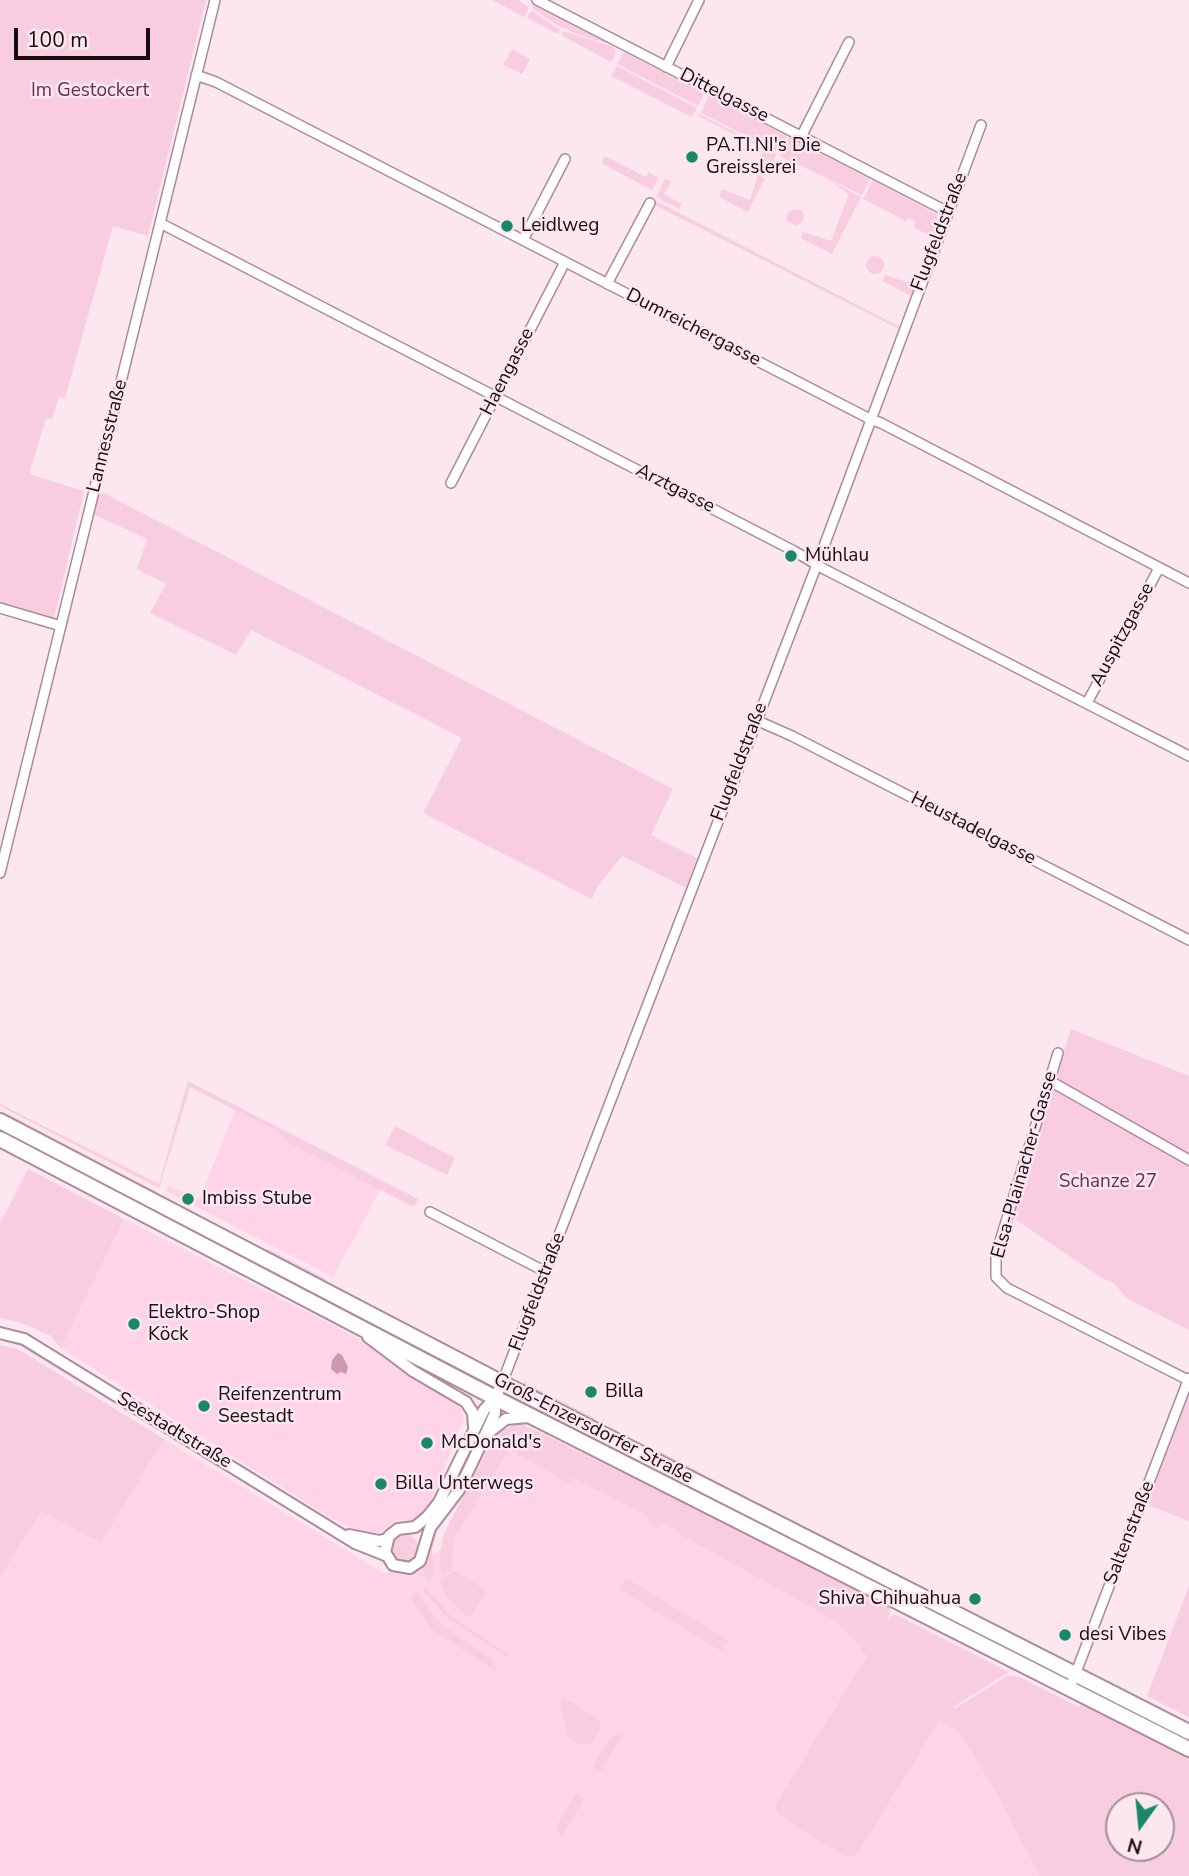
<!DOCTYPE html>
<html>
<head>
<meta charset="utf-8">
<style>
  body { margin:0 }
  #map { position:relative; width:1189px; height:1876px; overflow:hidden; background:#fce6ef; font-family:"Nunito Sans",sans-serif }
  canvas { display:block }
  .north { position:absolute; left:1105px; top:1792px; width:70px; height:70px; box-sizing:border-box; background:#fce6ef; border:2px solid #a18f96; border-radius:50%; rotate:195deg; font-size:19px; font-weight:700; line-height:28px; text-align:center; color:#180c11 }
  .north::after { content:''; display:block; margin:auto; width:24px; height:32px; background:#188867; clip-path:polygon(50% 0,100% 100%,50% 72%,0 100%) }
  .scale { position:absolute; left:14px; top:28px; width:136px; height:32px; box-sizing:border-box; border:4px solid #180c11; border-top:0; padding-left:9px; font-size:21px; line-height:24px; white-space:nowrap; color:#180c11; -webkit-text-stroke:5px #fce6ef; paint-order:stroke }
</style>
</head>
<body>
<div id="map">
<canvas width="1189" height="1876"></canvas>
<div class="north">N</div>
<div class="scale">100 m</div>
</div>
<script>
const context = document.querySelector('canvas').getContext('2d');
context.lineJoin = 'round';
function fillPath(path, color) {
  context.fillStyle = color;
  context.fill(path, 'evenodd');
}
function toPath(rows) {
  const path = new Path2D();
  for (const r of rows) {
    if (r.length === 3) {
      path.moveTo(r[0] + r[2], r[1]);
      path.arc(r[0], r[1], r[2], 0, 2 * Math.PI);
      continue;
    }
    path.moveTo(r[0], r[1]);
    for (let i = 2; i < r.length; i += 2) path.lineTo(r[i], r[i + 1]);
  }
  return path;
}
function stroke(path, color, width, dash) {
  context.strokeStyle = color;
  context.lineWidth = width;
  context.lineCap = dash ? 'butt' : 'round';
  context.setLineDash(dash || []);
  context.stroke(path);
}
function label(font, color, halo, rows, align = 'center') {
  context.font = font + ' "Nunito Sans",sans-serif';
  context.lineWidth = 5;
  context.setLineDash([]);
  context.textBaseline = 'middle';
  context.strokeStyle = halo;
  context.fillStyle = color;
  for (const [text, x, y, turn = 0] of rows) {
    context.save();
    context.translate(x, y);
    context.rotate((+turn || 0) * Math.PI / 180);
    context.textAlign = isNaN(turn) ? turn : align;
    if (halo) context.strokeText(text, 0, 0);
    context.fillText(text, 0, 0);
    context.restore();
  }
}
fillPath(toPath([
  [235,1110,278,1132,286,1142,380,1190,333,1277,166,1191,168,1185,199,1200],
  [124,1219,354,1336,459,1405,464,1419,430,1504,416,1521,398,1520,378,1533,372,1534,353,1529,326,1515,61,1348],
  [496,1434,870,1626,946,1704,1047,1876,0,1876,0,1575,41,1511,101,1543,164,1439,385,1574,438,1553]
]), '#ffd4e6');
fillPath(toPath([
  [0,0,206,0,148,236,113,226,65,398,59,397,52,419,46,418,29,474,84,491,54,619,0,602],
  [492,0,518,0,529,8,524,17],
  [535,3,607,39,613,45,577,34,557,25,532,8],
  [531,10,560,30,558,34,527,18],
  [563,31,614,47,616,53,611,62,561,35],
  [512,49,530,59,522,74,503,65],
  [624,52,704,94,698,106,617,64],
  [617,66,697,108,692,117,611,76],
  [709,96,787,136,778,152,701,113],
  [699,114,777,154,767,173,758,169,764,149,698,116],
  [789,137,870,179,862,195,780,156],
  [605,156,646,177,649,172,658,178,652,190,601,163],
  [758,175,765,178,748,212,719,197,722,189,750,200],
  [825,178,861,197,832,254,801,238,803,232,831,241,849,194],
  [665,179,671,182,664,194,682,204,679,209,656,197],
  [873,180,936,214,938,218,937,228,911,296,882,281,885,275,913,284,932,237,913,227,916,222,908,218,906,221,863,199],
  [654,200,900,327,899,329,653,204],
  [797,209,802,211,804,218,800,224,795,225,787,221,786,217,789,211],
  [875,265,9],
  [98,490,673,789,651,835,697,858,686,888,622,856,597,887,592,899,423,813,462,738,251,630,236,655,150,613,166,584,137,569,147,539,93,514],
  [1071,1029,1189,1076,1189,1330,1126,1298,1115,1284,1100,1277,1012,1217],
  [188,1081,418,1199,414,1207,286,1142,278,1132,190,1087,159,1188,0,1106,0,1104,159,1184],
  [4,1112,157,1192,154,1193,2,1116],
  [395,1126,455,1158,447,1175,385,1145],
  [0,1130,486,1377,483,1382,0,1133],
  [28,1169,124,1219,61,1348,51,1336,22,1323,0,1318,0,1223],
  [268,1249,326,1279,324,1282,265,1252],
  [0,1337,18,1342,339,1536,337,1539,20,1346,0,1340],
  [0,1345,18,1349,164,1439,101,1543,41,1511,0,1577],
  [524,1382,596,1419,593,1422,522,1385],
  [1189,1393,1189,1521,1150,1506,1148,1501],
  [512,1423,521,1424,543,1434,892,1604,887,1623,892,1615,899,1616,1009,1672,953,1707,954,1709,1007,1676,1017,1676,1079,1707,1083,1701,1189,1754,1189,1876,1040,1876,997,1793,959,1732,939,1721,856,1856,850,1855,847,1857,795,1826,779,1814,775,1806,867,1656,856,1642,834,1620,680,1534,680,1532,662,1523,657,1528,647,1523,648,1516,574,1478,568,1483,511,1450,507,1452,454,1539,451,1571,441,1575,440,1555,444,1534,494,1437,500,1431,512,1426],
  [1119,1806,1161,1806,1161,1848,1119,1848],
  [653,1448,747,1497,745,1500,653,1452],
  [697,1490,733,1505,1018,1651,1017,1652,996,1645,696,1493],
  [755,1501,849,1549,847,1552,753,1504],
  [440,1521,432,1550,434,1577,427,1580,422,1568,427,1539],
  [404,1548,14],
  [456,1571,487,1591,469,1618,450,1601,441,1584,440,1579],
  [626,1578,728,1640,721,1651,619,1589],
  [1189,1586,1189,1717,1147,1696],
  [425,1588,452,1617,512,1657,506,1656,450,1620,427,1595,423,1590],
  [417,1592,440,1624,492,1659,497,1672,434,1631,419,1612,411,1596],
  [898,1608,1017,1668,1014,1671,897,1612],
  [564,1698,597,1718,601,1727,592,1743,580,1745,568,1736,560,1703],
  [620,1734,622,1736,601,1771,593,1767,610,1738],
  [576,1794,584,1799,562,1836,559,1835,557,1825]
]), '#f8cde0');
fillPath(toPath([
  [338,1353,342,1355,348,1367,346,1374,341,1372,337,1374,331,1369,332,1360]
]), '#cd98b0');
const minor = toPath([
  [537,0,948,212],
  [666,67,699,0],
  [196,75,216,82,870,419,881,423,1189,583],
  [801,137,849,42],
  [160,223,794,551,824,569,1189,756],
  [523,240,565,159],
  [607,284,650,203],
  [451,483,565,262],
  [0,608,61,626],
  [1087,703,1159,568],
  [756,720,792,736,1189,940],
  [0,873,215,0],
  [1058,1053,996,1254,996,1277,1007,1288,1188,1380],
  [1050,1081,1189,1160],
  [430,1212,546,1272],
  [502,1383,821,554,981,125],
  [1070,1688,1189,1378]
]);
const tertiary = toPath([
  [0,1333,24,1339,355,1543,385,1555],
  [368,1337,413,1371,466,1402,473,1413,474,1427],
  [495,1398,495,1413,481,1444,459,1490,430,1528,420,1561,410,1568,393,1565,385,1552,389,1536,398,1529,415,1527,427,1517,439,1502,484,1410,495,1398,502,1383],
  [488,1433,506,1419,529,1417],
  [349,1535,379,1541,387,1539]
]);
const primary = toPath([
  [0,1121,508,1386,1189,1732],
  [0,1139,501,1401,1189,1749]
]);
stroke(minor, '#ac8b9a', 12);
stroke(tertiary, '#ac8b9a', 14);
stroke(primary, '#ac8b9a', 18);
stroke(minor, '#fff', 9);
stroke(tertiary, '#fff', 10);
stroke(primary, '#fff', 14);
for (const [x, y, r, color] of [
  [692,157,7,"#188867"],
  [507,226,7,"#188867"],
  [791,556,7,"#188867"],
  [188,1199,7,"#188867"],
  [134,1324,7,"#188867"],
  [591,1392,7,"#188867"],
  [204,1406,7,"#188867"],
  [427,1443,7,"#188867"],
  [381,1484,7,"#188867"],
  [975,1599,7,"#188867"],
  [1065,1635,7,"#188867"]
]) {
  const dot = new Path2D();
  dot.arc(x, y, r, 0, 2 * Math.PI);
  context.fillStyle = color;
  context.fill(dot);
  stroke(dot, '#fce6ef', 2.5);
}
label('19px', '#6c2d4e', '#fce6ef', [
  ["Im Gestockert",90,91],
  ["Schanze 27",1108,1182]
]);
label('19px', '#180c11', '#fce6ef', [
  ["Dittelgasse",724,96,27],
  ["Flugfeldstraße",940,232,-69],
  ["Dumreichergasse",693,328,27],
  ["Haengasse",508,372,-63],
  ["Lannesstraße",108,436,-76],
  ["Arztgasse",675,489,27],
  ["Auspitzgasse",1123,635,-62],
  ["Flugfeldstraße",740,762,-69],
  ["Heustadelgasse",973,829,27],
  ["Elsa-Plainacher-Gasse",1025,1165,-74],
  ["Flugfeldstraße",538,1292,-69],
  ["Groß-Enzersdorfer Straße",593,1429,27],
  ["Seestadtstraße",174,1431,31],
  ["Saltenstraße",1130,1533,-69]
]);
label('19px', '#180c11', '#fce6ef', [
  ["PA.TI.NI's Die",706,146],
  ["Greisslerei",706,168],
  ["Leidlweg",521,226],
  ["Mühlau",805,556],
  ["Imbiss Stube",202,1199],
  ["Elektro-Shop",148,1313],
  ["Köck",148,1335],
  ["Billa",605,1392],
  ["Reifenzentrum",218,1395],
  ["Seestadt",218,1417],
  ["McDonald's",441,1443],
  ["Billa Unterwegs",395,1484],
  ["Shiva Chihuahua",961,1599,"right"],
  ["desi Vibes",1079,1635]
], 'left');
</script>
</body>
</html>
